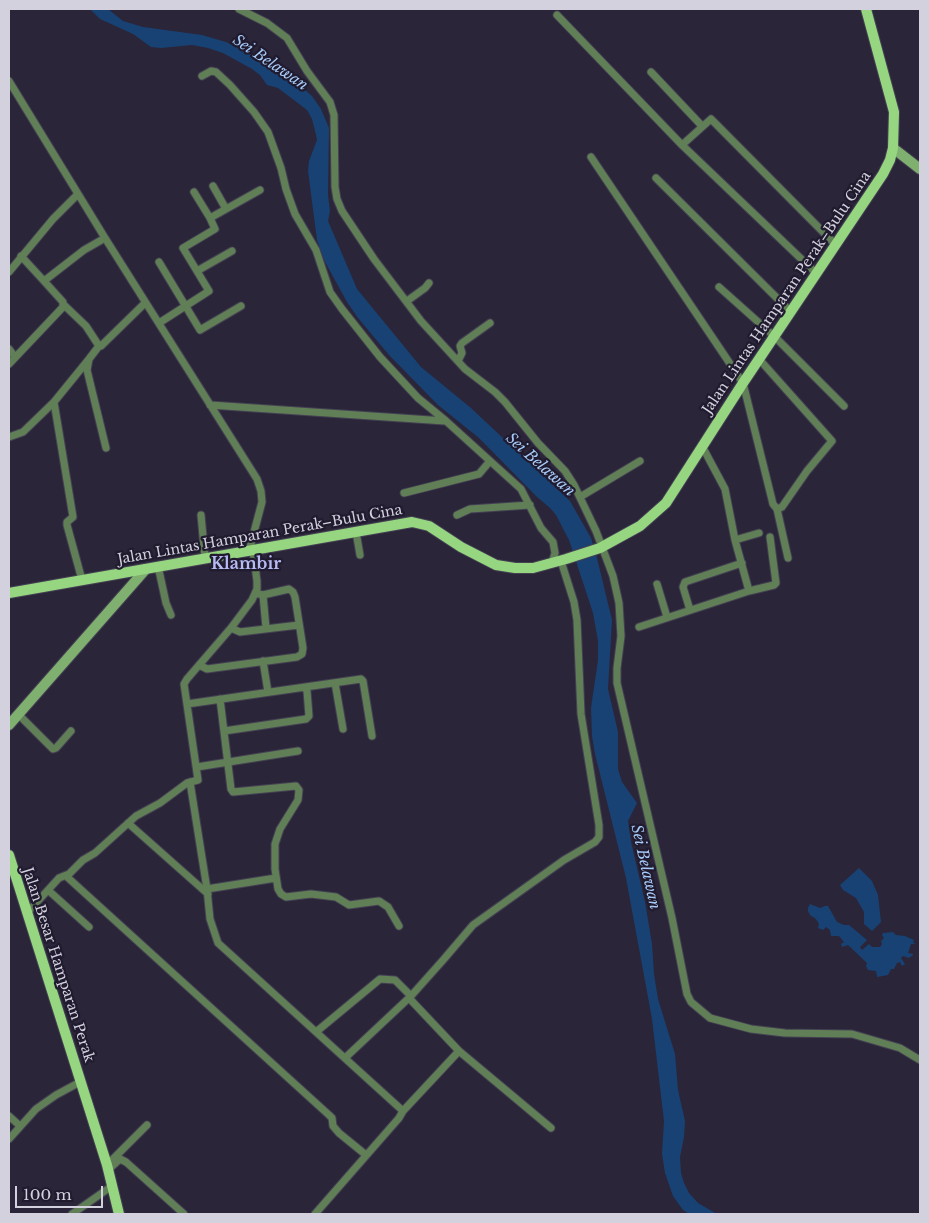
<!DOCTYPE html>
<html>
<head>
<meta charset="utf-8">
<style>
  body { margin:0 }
  #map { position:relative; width:929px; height:1223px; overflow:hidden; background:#2a2539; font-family:"Libre Baskerville",serif }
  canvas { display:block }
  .frame { position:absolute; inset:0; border:10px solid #d4d1de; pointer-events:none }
  .scale { position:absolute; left:15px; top:1186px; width:88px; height:22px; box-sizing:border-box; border:2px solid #d4d1de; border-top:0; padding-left:6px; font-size:15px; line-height:18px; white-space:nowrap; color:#d4d1de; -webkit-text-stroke:4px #201b2f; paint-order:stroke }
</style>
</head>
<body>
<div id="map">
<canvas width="929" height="1223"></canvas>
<div class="frame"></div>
<div class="scale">100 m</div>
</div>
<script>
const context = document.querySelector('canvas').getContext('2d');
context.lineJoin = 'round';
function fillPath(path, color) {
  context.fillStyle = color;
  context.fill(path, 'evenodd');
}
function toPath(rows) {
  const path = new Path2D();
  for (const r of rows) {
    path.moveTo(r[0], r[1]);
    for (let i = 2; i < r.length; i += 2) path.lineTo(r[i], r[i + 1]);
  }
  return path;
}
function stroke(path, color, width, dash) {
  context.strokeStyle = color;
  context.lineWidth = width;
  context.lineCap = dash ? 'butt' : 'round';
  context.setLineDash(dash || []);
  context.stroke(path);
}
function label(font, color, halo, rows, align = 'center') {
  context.font = font + ' "Libre Baskerville",serif';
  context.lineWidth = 4.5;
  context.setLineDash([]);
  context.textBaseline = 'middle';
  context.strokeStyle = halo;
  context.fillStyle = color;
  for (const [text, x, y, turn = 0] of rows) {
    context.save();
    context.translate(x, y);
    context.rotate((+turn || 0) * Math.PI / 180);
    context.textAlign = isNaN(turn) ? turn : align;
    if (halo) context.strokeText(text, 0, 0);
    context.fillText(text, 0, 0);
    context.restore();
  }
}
fillPath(toPath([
  [90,9,108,9,123,21,143,27,202,35,226,42,264,61,294,80,312,96,321,109,329,128,328,195,330,211,328,221,357,289,421,367,471,408,570,501,591,538,597,558,612,620,608,689,618,732,618,769,622,782,637,803,628,821,631,842,645,902,652,944,654,974,658,999,675,1054,678,1090,685,1121,684,1137,680,1157,681,1173,684,1183,689,1193,698,1203,717,1214,689,1214,683,1210,673,1196,665,1173,662,1154,664,1121,652,1019,626,878,595,754,592,736,591,708,598,660,598,641,593,613,569,540,556,515,550,508,536,496,479,438,438,405,389,355,358,318,347,302,324,260,317,240,308,171,309,161,317,140,316,135,312,119,307,110,278,88,267,85,260,75,252,69,223,53,208,48,192,45,161,48,151,47,133,34,100,19],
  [859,868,872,881,878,895,881,922,872,931,864,924,864,912,856,898,843,890,840,885],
  [810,904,820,908,825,906,828,906,837,922,844,925,849,925,867,940,860,947,862,950,869,944,872,947,880,947,882,944,881,941,884,938,882,935,883,933,893,932,896,935,905,936,914,940,913,942,915,944,911,944,908,953,913,954,913,955,909,958,903,956,901,958,905,964,902,966,900,962,897,963,894,969,891,969,888,975,877,977,876,971,868,970,866,966,867,963,848,945,842,947,841,944,844,942,839,936,831,936,830,930,826,927,823,930,818,928,819,924,816,919,810,915,808,911,808,908]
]), '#184273');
const street = toPath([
  [239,9,267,23,287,38,307,71,330,102,334,115,335,187,337,199,342,211,374,259,421,321,465,369,495,392,505,402,538,443,565,471,574,485,596,531,613,576,619,603,621,636,617,668,617,683,672,918,687,994,691,1002,710,1018,751,1029,785,1033,852,1034,900,1048,920,1060],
  [557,15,682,145,816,273],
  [651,72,702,126],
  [202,76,211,71,216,72,230,85,254,112,268,132,281,168,286,189,295,214,316,250,330,292,342,309,380,357,418,398,446,421,521,489,541,528,553,542,555,553,552,563],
  [9,81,105,238,257,479,261,491,262,502,249,551],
  [682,145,711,119,836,245],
  [591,157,743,383,773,504,777,509,788,558],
  [656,178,791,312],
  [213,186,226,209],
  [194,192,210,218],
  [21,256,44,281],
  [159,262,200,330,241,306],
  [197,271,232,251],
  [9,272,53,219,78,194],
  [719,287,775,337,844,406],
  [407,301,425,288,429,283],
  [63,304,86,326,99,346],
  [159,323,209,291,183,248,215,229,210,218,260,190],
  [9,349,15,357],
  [759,359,832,441,807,471,782,507,777,509],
  [458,361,462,353,460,346,462,343,490,323],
  [9,364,63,307,63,302,44,281,84,250,105,238],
  [210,405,445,421],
  [9,437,23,432,54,402],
  [702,446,725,489,735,540,749,591,774,585,776,583,770,537],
  [106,448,87,370,89,359,99,346,101,346,145,303],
  [404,493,479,474,490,461],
  [580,497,640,461],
  [201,515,205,558],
  [457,515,470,509,530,505],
  [356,532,360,555],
  [735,540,759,533],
  [158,566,166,603,171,615],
  [82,580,67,525,67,522,73,517,54,402,89,359],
  [657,584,667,617],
  [263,595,266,628],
  [690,610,683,587,685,582,742,563],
  [639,627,749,591],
  [231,628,240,632,299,625],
  [263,661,268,692],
  [199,665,207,669,297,657,302,654,303,648,295,597,293,592,289,589,263,595,255,593],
  [335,683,343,729],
  [220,699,231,789,233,792,296,786,299,790,298,800,280,829,275,844,275,869,278,889,281,894,286,897,311,894,336,897,349,905,379,901,388,907,399,926],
  [187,704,361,679,363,681,372,736],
  [18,714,53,749,56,748,71,731],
  [224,731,306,719,309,716,307,691,305,688],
  [197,767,298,751],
  [190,782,207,889,210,919,218,943,403,1111],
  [128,823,208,894],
  [66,876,329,1115,332,1118,333,1126,339,1133,366,1155],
  [207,889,276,878],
  [48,890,89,927],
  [27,913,59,878,69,874,83,860,95,853,136,816,160,803,187,783,198,780,184,684,187,679,231,628,252,600,257,589,257,581,253,551],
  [409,998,459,1051,551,1128],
  [316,1032,380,979,395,980,411,996],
  [345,1058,411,996,444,959,473,925,564,860,595,842,599,837,599,825,581,714,577,620,574,602,561,561],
  [9,1116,20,1126],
  [9,1139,36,1109,56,1095,80,1082],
  [109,1163,147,1125],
  [108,1170,120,1159,126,1162,184,1214],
  [72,1214,112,1186],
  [315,1214,399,1118,403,1111,459,1051]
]);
const secondary = toPath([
  [893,148,920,169],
  [9,725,146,569]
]);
const primary = toPath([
  [9,593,412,522,429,526,461,547,496,565,515,568,533,568,566,559,600,548,640,526,666,503,743,383,883,174,890,160,893,148,894,112,866,9],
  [9,855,107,1165,119,1214]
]);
stroke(street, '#454153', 9);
stroke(secondary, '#454153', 12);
stroke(primary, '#454153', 12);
stroke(street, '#607f56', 7);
stroke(secondary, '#7fb06f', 10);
stroke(primary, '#96d681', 10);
label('14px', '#d4d1de', '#201b2f', [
  ["Jalan Lintas Hamparan Perak–Bulu Cina",787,293,-56],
  ["Jalan Lintas Hamparan Perak–Bulu Cina",260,535,-10],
  ["Jalan Besar Hamparan Perak",58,965,72]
]);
label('italic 15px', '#a7cbf9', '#201b2f', [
  ["Sei Belawan",270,63,34],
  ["Sei Belawan",540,465,42],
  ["Sei Belawan",645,867,77]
]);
label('bold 16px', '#b8baf3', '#201b2f', [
  ["Klambir",246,564]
]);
</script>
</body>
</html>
